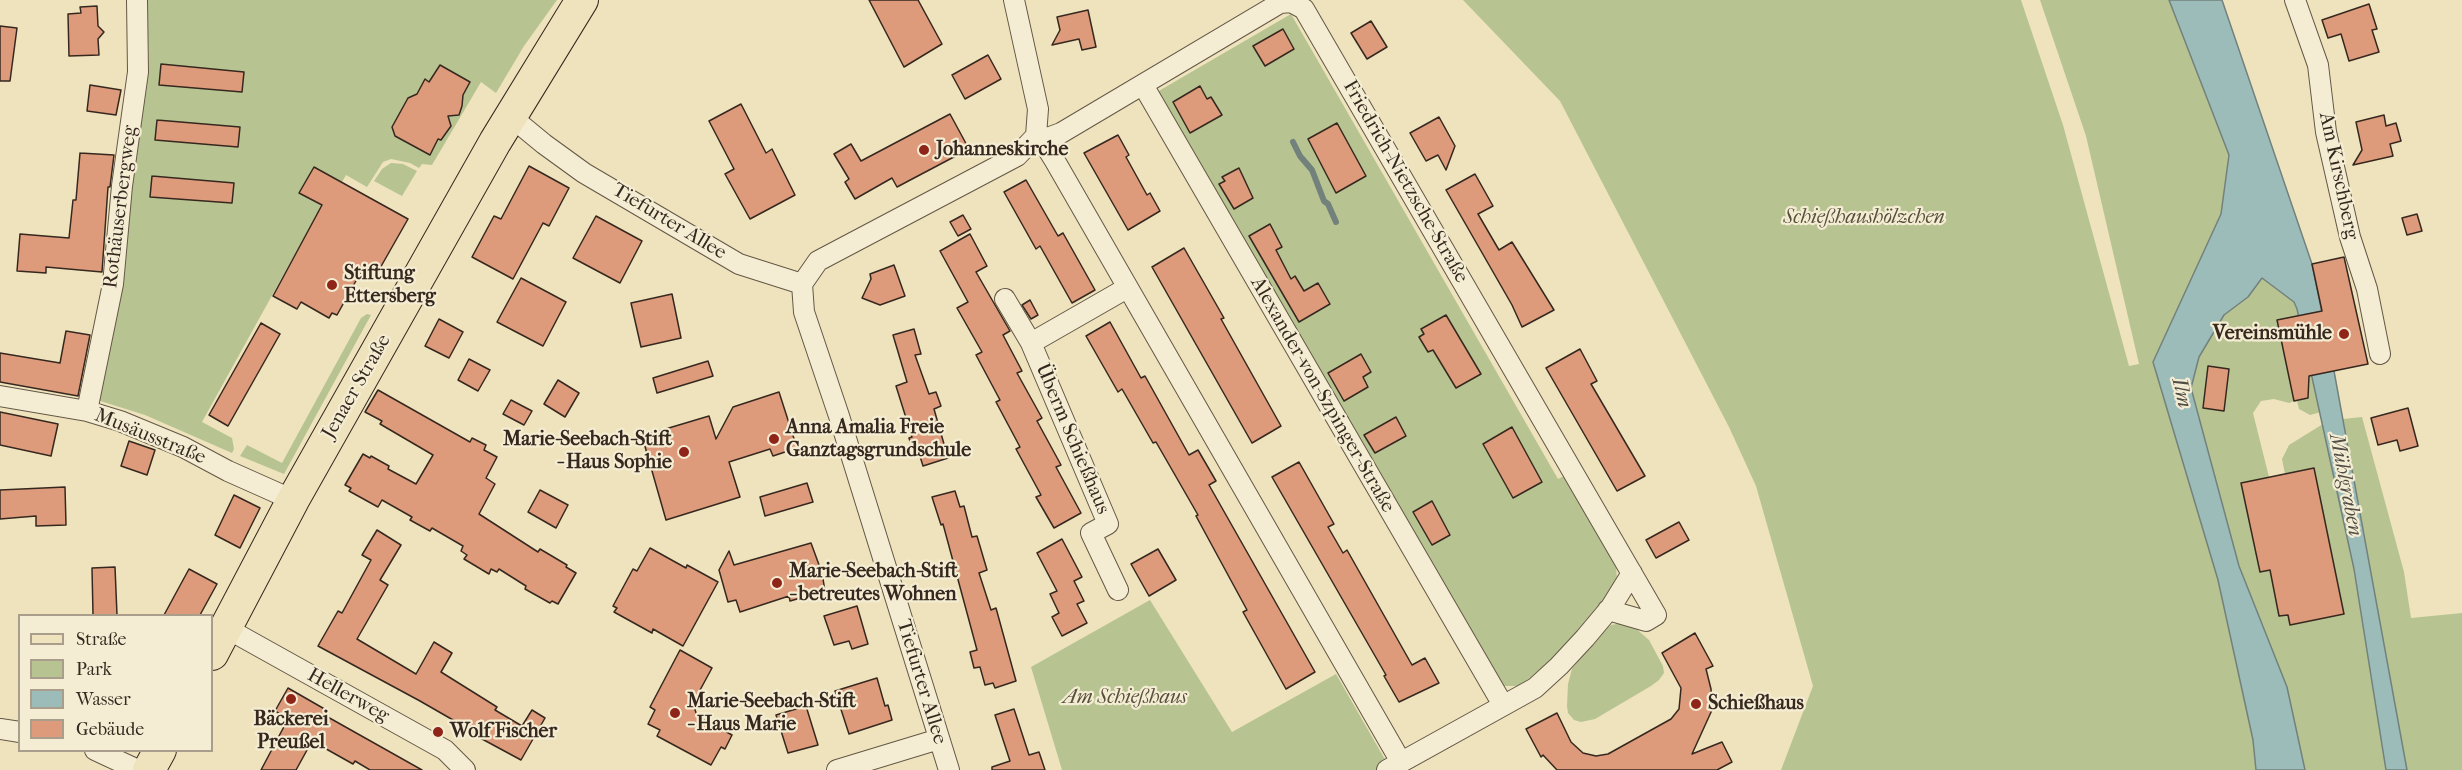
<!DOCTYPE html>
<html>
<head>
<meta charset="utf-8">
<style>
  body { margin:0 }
  #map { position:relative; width:2462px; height:770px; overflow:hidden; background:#eee3bc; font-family:"IM FELL French Canon",serif }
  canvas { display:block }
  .legend { position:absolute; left:18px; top:614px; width:195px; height:138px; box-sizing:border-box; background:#f4edd3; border:2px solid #a89e8b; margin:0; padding:8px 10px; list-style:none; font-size:18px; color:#36281f }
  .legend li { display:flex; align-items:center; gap:12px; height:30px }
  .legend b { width:30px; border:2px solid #a89e8b }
</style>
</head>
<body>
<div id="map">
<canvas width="2462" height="770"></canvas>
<ul class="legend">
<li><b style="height:8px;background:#eee3bc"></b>Straße</li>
<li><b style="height:16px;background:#b7c492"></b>Park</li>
<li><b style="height:16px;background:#9cbcba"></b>Wasser</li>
<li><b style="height:16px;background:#dd9b7b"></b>Gebäude</li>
</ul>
</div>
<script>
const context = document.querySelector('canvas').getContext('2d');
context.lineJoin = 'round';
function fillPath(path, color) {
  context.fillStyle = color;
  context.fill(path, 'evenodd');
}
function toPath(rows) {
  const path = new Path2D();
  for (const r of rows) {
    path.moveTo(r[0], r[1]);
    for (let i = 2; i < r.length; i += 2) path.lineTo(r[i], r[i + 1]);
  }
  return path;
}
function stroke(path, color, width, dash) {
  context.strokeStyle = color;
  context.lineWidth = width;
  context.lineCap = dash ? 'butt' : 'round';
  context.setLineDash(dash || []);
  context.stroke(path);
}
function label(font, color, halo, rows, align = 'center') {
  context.font = font + ' "IM FELL French Canon",serif';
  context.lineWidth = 4.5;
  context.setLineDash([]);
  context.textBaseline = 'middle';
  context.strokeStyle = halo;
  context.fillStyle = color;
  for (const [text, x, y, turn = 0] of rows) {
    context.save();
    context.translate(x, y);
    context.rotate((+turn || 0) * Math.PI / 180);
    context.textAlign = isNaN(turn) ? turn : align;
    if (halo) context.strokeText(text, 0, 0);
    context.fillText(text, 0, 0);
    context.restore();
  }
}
fillPath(toPath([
  [147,0,557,0,524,46,496,93,481,82,432,165,422,164,419,168,410,163,391,159,383,162,367,187,346,175,342,182,314,167,300,193,322,205,202,422,232,438,234,449,232,453,145,415,94,399,129,172,149,70],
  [1463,0,2021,0,2063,125,2129,366,2139,364,2086,136,2040,0,2169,0,2229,155,2221,214,2153,362,2218,580,2253,740,2256,770,1781,770,1813,686,1756,486,1729,427,1560,101],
  [1291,14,1558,479,1564,476,1616,566,1617,579,1598,609,1569,644,1520,686,1503,686,1157,92],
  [391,163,403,164,417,171,402,196,374,181,382,169],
  [2262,277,2294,302,2299,316,2277,321,2294,401,2289,403,2274,399,2261,401,2253,413,2269,477,2241,484,2260,572,2270,570,2279,616,2288,615,2290,625,2343,614,2314,468,2285,474,2282,459,2289,445,2323,424,2354,569,2386,770,2305,770,2253,602,2239,566,2191,388,2199,357,2224,315,2248,297],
  [367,314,371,315,284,474,240,456,247,445,282,463,361,318],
  [2309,369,2321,412,2310,415,2299,409,2297,401,2308,398],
  [2362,417,2404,572,2411,618,2462,613,2462,770,2407,770,2343,419],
  [1150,600,1232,732,1336,674,1391,770,1062,770,1031,667],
  [1622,623,1633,626,1649,640,1663,666,1664,673,1659,680,1651,686,1595,719,1581,722,1574,720,1568,713,1567,706,1568,684,1572,669,1598,636,1611,625]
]), '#b7c492');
const water = toPath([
  [2169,0,2222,0,2312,264,2334,371,2407,770,2386,770,2354,569,2297,309,2294,302,2262,278,2248,297,2224,315,2199,357,2191,388,2239,566,2287,687,2305,770,2256,770,2253,740,2218,580,2153,362,2221,214,2229,155,2169,0]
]);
fillPath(water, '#9cbcba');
stroke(water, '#73817c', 1.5);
stroke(toPath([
  [1293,142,1300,156,1312,170,1324,201,1328,204,1336,222]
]), '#73817c', 6);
const building = toPath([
  [869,0,918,0,942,44,904,67,869,0],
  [2369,4,2377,29,2372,30,2379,52,2349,61,2341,34,2328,38,2322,20,2369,4],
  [97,6,98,26,104,32,98,39,99,55,69,56,68,14,81,13,80,7,97,6],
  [1088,10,1096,47,1082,50,1079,39,1052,45,1060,30,1057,17,1088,10],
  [1371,21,1387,47,1367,59,1351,33,1371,21],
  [0,26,17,28,10,81,0,81,0,26],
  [1283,29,1294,49,1265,66,1253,46,1283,29],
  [988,55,1001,79,965,99,952,75,988,55],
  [161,64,244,72,242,92,159,85,161,64],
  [440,65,470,82,463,95,462,106,459,115,448,116,451,126,441,140,438,139,430,155,395,136,392,127,408,98,417,94,425,79,429,82,440,65],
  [90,85,121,90,116,115,87,111,90,85],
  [1200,86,1207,99,1211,97,1222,115,1190,133,1173,102,1200,86],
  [741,104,766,153,772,149,795,195,750,219,725,174,734,169,709,121,741,104],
  [950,114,969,149,897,187,892,178,855,199,845,182,849,179,834,154,851,144,861,161,950,114],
  [2384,115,2386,126,2396,123,2401,141,2390,144,2393,156,2353,165,2362,150,2356,122,2384,115],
  [1439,117,1455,146,1446,170,1438,155,1426,161,1410,133,1439,117],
  [157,120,240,127,238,147,155,140,157,120],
  [1337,123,1366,176,1336,193,1308,139,1337,123],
  [1118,135,1129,155,1126,157,1147,195,1150,193,1160,211,1128,230,1084,153,1118,135],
  [80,153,114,155,110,187,108,187,102,272,46,267,46,273,17,271,20,234,69,238,73,200,76,200,80,153],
  [529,166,569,188,549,226,543,223,513,279,472,257,494,216,501,219,529,166],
  [314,167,408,219,375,277,362,270,337,315,332,313,329,318,301,302,297,309,273,296,322,205,299,193,314,167],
  [1239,168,1253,198,1234,209,1219,184,1225,181,1222,177,1239,168],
  [1475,174,1493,206,1478,214,1499,250,1512,242,1554,310,1522,327,1512,305,1446,190,1475,174],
  [152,176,234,183,232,203,150,197,152,176],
  [1026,180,1058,236,1063,233,1095,290,1072,303,1040,246,1036,249,1004,192,1026,180],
  [2417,214,2422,231,2407,235,2402,218,2417,214],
  [963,215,971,229,958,236,950,222,963,215],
  [596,216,642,241,620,283,573,258,596,216],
  [1270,224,1282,247,1276,250,1291,279,1295,276,1304,291,1318,283,1330,304,1299,322,1249,236,1270,224],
  [970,234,987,266,976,272,1010,331,1003,335,1022,371,1017,373,1042,418,1037,421,1061,465,1056,467,1081,513,1054,528,1036,497,1041,495,1016,449,1020,447,996,402,1000,400,976,355,982,352,957,308,968,302,940,251,970,234],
  [1184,248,1224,318,1221,319,1281,426,1252,443,1152,267,1184,248],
  [2344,257,2368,364,2309,376,2308,398,2294,401,2277,320,2322,311,2312,264,2344,257],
  [894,265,905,296,880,305,862,298,871,279,870,274,894,265],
  [521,278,566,302,543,346,497,322,521,278],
  [672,294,681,338,641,347,631,303,672,294],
  [1030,300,1038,315,1031,319,1022,305,1030,300],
  [1446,315,1481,374,1456,388,1433,350,1428,352,1419,337,1424,334,1421,329,1446,315],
  [439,319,463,332,449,358,425,346,439,319],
  [1110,322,1141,378,1145,376,1189,455,1198,450,1216,481,1209,485,1315,672,1286,689,1243,612,1247,610,1196,516,1198,515,1156,442,1153,443,1122,389,1118,392,1086,336,1110,322],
  [261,323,280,334,228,426,209,415,261,323],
  [914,329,921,354,915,355,929,394,936,392,941,406,934,409,948,458,923,466,919,453,914,454,909,438,912,437,896,386,907,382,893,335,914,329],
  [66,331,90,335,78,396,0,382,0,353,60,363,66,331],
  [1580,349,1597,381,1591,384,1645,476,1617,491,1546,368,1580,349],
  [1361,354,1371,372,1363,377,1368,387,1344,401,1328,373,1361,354],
  [469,359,490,370,478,391,458,380,469,359],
  [708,361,713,376,657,393,653,378,708,361],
  [2208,366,2229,369,2224,411,2203,408,2208,366],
  [558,380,579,393,565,417,544,404,558,380],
  [378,390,470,442,472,438,486,445,484,450,497,457,486,478,495,484,479,514,538,552,540,549,567,565,566,567,576,573,558,604,552,601,550,603,525,589,526,586,499,569,497,572,491,569,489,574,464,559,467,555,461,551,463,546,432,528,430,531,410,520,412,517,382,500,378,507,349,491,351,488,345,485,363,454,370,458,371,456,389,466,388,469,416,484,433,455,380,424,382,421,365,412,378,390],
  [779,392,797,448,773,456,770,449,729,462,740,497,666,520,642,436,709,416,716,439,733,407,779,392],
  [511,400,532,411,524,425,503,414,511,400],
  [2408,408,2418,446,2400,451,2397,440,2378,445,2371,418,2408,408],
  [0,412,58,424,51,456,0,445,0,412],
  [1396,417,1406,436,1375,453,1364,435,1396,417],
  [1512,427,1542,482,1513,498,1483,444,1512,427],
  [129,441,155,450,147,475,121,466,129,441],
  [1299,462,1334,524,1328,527,1343,553,1347,550,1412,665,1425,658,1439,683,1399,702,1384,676,1386,675,1272,477,1299,462],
  [2314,468,2344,614,2290,625,2288,615,2279,616,2270,570,2260,572,2241,483,2314,468],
  [807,483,813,502,765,516,760,497,807,483],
  [65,487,66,525,36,526,36,516,0,519,0,490,65,487],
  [540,490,568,505,556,528,528,512,540,490],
  [955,491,960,507,964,506,972,537,977,536,987,570,979,573,991,610,996,608,1016,681,995,688,993,683,985,685,980,667,974,668,970,652,977,650,943,524,941,525,932,497,955,491],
  [234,495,260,508,240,548,215,535,234,495],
  [1432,501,1450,535,1432,545,1413,512,1432,501],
  [1679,522,1689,540,1656,558,1646,540,1679,522],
  [377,530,401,545,380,580,388,585,357,639,416,674,434,642,452,653,441,672,497,707,495,710,522,726,532,710,545,718,521,760,458,726,460,724,420,701,318,646,338,611,342,613,371,560,362,555,377,530],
  [1062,539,1082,577,1074,581,1084,601,1077,604,1087,623,1062,636,1052,617,1059,613,1050,594,1057,591,1037,553,1062,539],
  [811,543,822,573,825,591,790,601,789,596,740,612,736,600,728,602,719,570,729,551,734,565,811,543],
  [650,548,686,568,687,565,718,582,683,646,653,629,652,633,614,612,617,608,613,606,633,569,637,571,650,548],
  [1158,549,1176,580,1149,596,1131,564,1158,549],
  [115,567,117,615,93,615,92,568,115,567],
  [189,569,217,584,200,615,164,615,189,569],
  [857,606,868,644,852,649,849,641,834,645,824,616,857,606],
  [1695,633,1713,666,1706,669,1711,689,1712,710,1692,754,1722,742,1732,762,1717,770,1557,770,1543,755,1541,757,1526,729,1557,713,1571,742,1583,753,1596,756,1608,754,1671,719,1679,709,1681,688,1662,653,1695,633],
  [680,650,712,668,693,703,697,716,732,735,725,749,721,747,711,765,657,736,660,730,648,724,655,710,650,707,680,650],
  [877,678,885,706,888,705,892,720,849,734,835,691,877,678],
  [288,688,328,711,326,716,422,770,370,770,355,761,353,764,312,741,296,770,261,770,288,719,275,711,288,688],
  [806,706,818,745,788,753,776,715,806,706],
  [1014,709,1029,755,1039,752,1045,770,992,770,992,767,1010,761,995,715,1014,709]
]);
fillPath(building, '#dd9b7b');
stroke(building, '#36281f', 1.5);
const minor = toPath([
  [2295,0,2318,65,2326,132,2350,237,2367,289,2380,354],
  [1143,85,1503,705],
  [510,116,544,144,584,173,739,264,802,284],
  [1036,136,1042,140,1055,161,1401,762],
  [1042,140,1061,133,1280,3,1291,2,1304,9,1656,615,1646,621,1608,610],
  [1005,299,1031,343,1108,524,1091,533,1118,590],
  [1031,343,1127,288],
  [0,396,87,411,120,421,183,447,228,471,293,500],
  [87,411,113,284,122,186,138,72,137,0],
  [226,628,445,750,465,770],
  [0,729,20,732],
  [95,750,138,770],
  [837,770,939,739],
  [949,770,839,416,804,312,802,284,818,261,1017,156,1036,136,1038,109,1014,0],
  [1387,770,1535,688,1559,666,1585,638,1611,607,1632,573]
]);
const primary = toPath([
  [212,654,293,500,495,142,582,0],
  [149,770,160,750]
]);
stroke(minor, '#645746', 22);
stroke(primary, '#36281f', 34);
stroke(minor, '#f4edd3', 20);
stroke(primary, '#eee3bc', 32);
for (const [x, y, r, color] of [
  [924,150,6,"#8f2418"],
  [332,285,6,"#8f2418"],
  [2344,334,6,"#8f2418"],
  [774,439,6,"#8f2418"],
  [684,452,6,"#8f2418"],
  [777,583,6,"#8f2418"],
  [291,699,6,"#8f2418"],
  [1696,704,6,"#8f2418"],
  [675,713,6,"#8f2418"],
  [438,732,6,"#8f2418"]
]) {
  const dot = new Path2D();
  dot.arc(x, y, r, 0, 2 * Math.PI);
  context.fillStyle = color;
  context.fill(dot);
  stroke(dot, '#f4edd3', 2);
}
label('bold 20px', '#36281f', '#f4edd3', [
  ["Johanneskirche",936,150],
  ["Stiftung",344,274],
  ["Ettersberg",344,297],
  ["Vereinsmühle",2332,334,"right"],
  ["Anna Amalia Freie",786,428],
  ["Ganztagsgrundschule",786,451],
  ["Marie-Seebach-Stift",672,440,"right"],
  ["- Haus Sophie",672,463,"right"],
  ["Marie-Seebach-Stift",789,572],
  ["- betreutes Wohnen",789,595],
  ["Marie-Seebach-Stift",687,702],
  ["- Haus Marie",687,725],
  ["Schießhaus",1708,704],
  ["Bäckerei",291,720,"center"],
  ["Preußel",291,743,"center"],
  ["Wolf Fischer",450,732]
], 'left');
label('20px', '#36281f', '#f4edd3', [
  ["Am Kirschberg",2338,176,78],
  ["Friedrich-Nietzsche-Straße",1405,182,60],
  ["Rothäuserbergweg",121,207,-83],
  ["Tiefurter Allee",669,222,31],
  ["Jenaer Straße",357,387,-60],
  ["Alexander-von-Szpinger-Straße",1322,395,60],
  ["Musäusstraße",150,437,22],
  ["Überm Schießhaus",1072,439,67],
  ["Tiefurter Allee",921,682,73],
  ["Hellerweg",348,696,29]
]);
label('italic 20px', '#564f3c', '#f4edd3', [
  ["Schießhaushölzchen",1864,218],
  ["Am Schießhaus",1125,698]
]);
label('italic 21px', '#504d46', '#f4edd3', [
  ["Ilm",2181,393,77],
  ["Mühlgraben",2345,485,79]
]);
</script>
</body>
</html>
